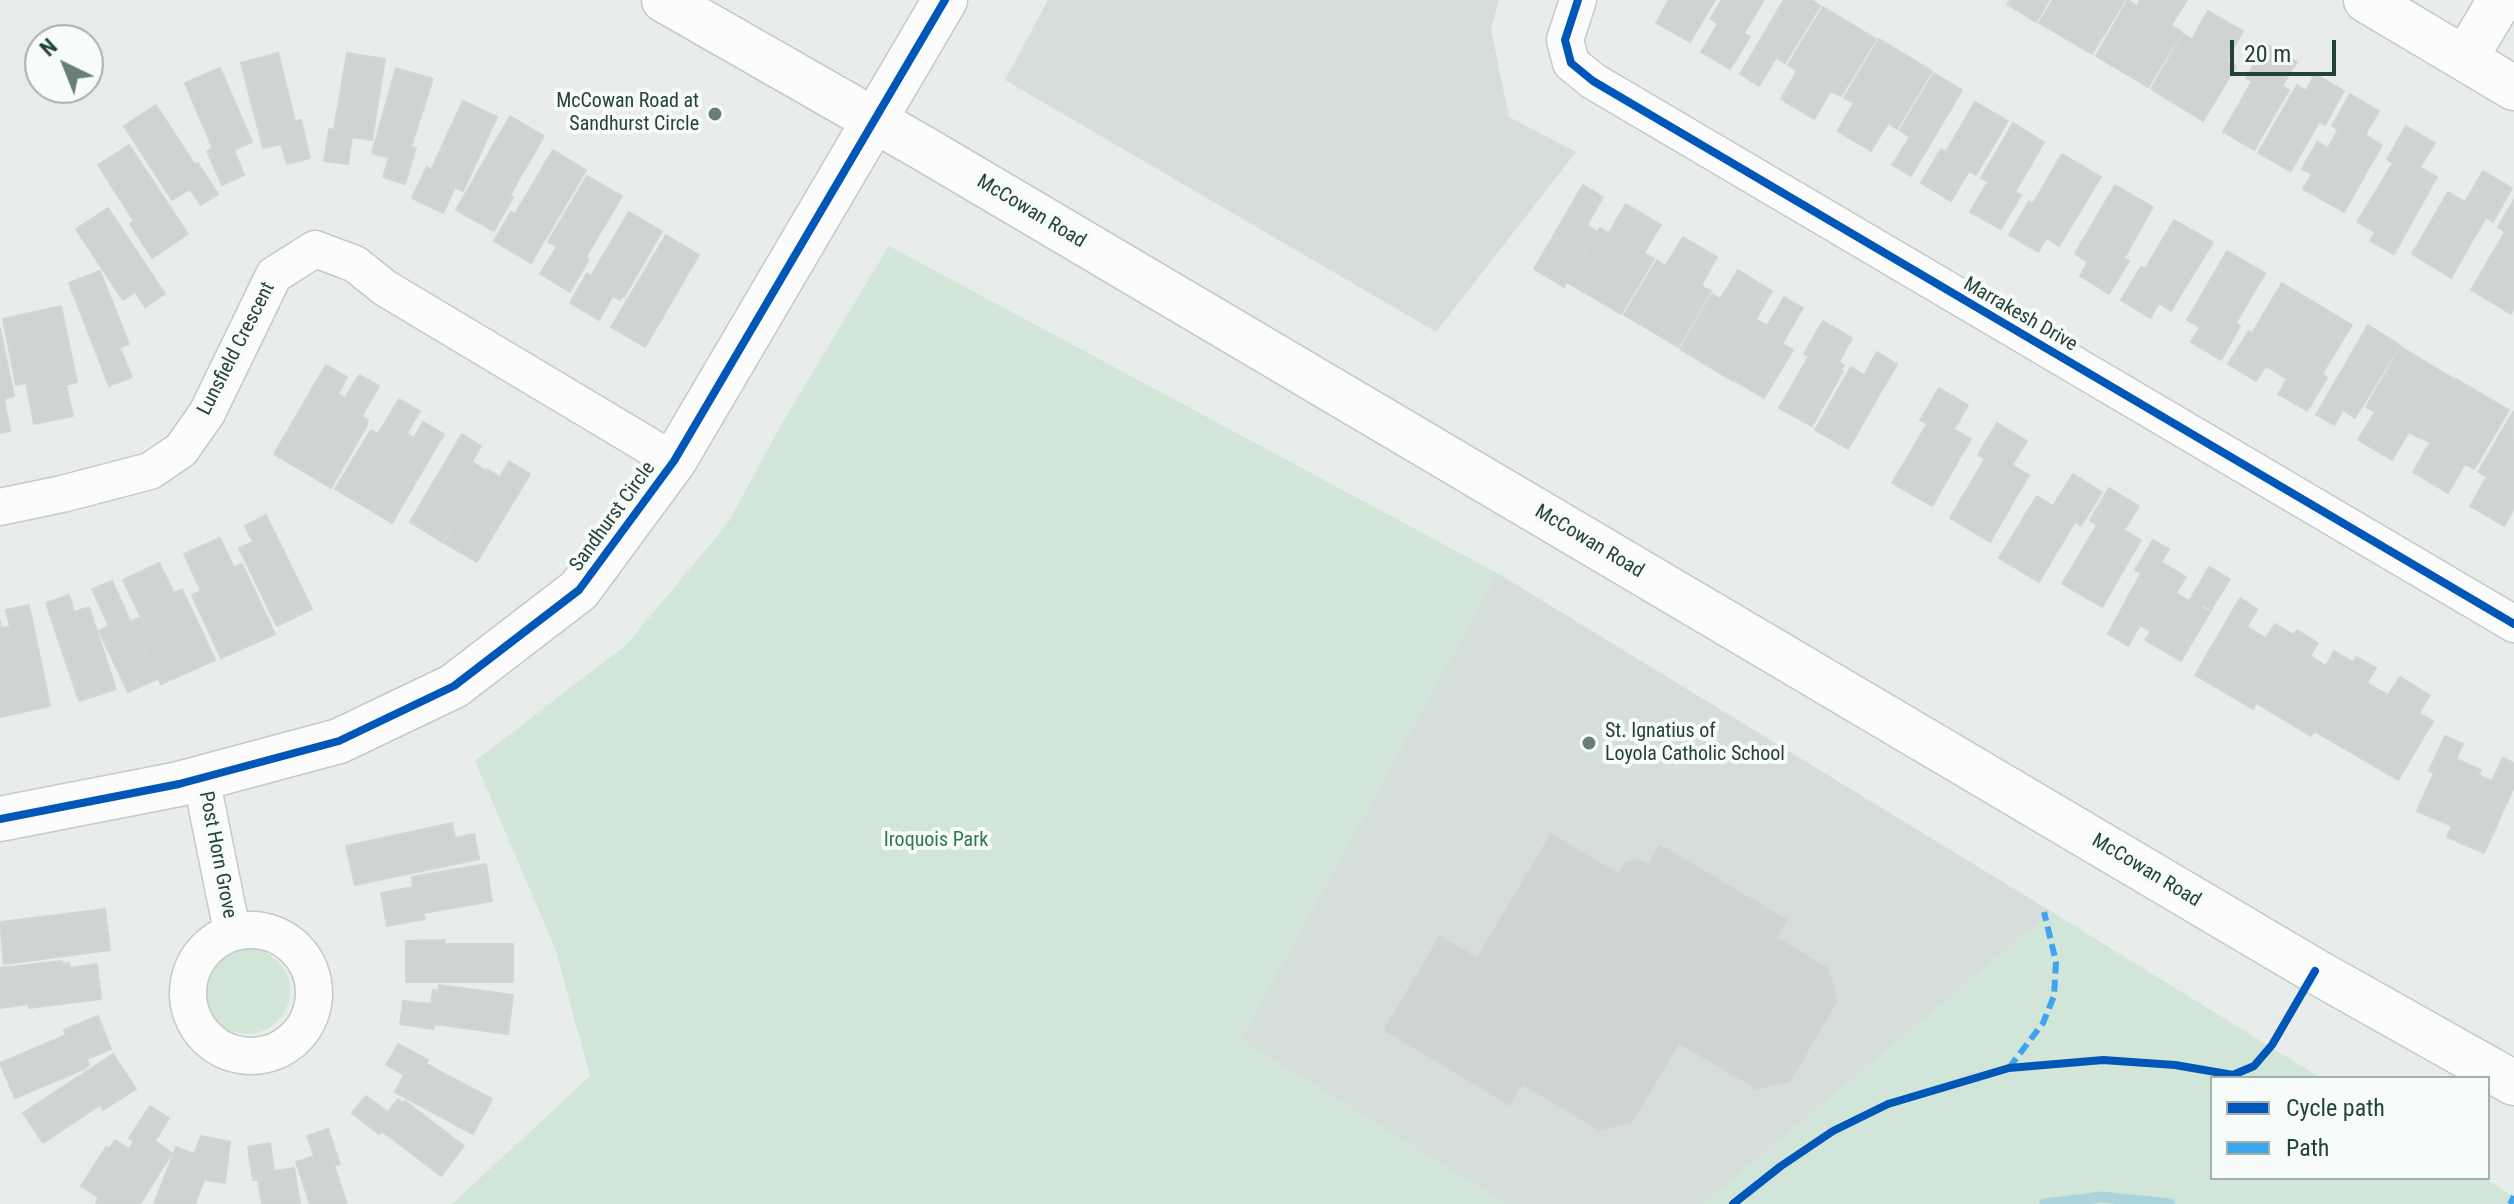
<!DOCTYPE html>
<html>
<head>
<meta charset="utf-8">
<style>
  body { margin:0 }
  #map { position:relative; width:2514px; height:1204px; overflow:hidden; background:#e8edeb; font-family:"Roboto Condensed",sans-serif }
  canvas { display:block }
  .legend { position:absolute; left:2210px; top:1076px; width:280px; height:104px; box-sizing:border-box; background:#f7fbf9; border:2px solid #a3b1ad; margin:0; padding:10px 14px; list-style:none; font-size:24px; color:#24423a }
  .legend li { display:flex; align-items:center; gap:16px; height:40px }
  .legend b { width:40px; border:2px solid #a3b1ad }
  .north { position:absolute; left:24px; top:24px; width:80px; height:80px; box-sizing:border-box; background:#f7fbf9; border:2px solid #a3b1ad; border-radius:50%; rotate:317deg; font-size:22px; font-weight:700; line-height:32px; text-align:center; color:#24423a }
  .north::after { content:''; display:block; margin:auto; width:28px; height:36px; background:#697e78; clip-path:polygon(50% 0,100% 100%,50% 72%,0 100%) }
  .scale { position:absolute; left:2230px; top:40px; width:106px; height:36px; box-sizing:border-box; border:4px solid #24423a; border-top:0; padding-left:10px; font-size:24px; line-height:28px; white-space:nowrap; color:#24423a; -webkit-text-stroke:6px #f7fbf9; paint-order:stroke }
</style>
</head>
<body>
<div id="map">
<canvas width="2514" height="1204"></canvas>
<ul class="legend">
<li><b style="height:10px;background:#0057b8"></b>Cycle path</li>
<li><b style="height:10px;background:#3ea4ec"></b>Path</li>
</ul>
<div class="north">N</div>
<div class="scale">20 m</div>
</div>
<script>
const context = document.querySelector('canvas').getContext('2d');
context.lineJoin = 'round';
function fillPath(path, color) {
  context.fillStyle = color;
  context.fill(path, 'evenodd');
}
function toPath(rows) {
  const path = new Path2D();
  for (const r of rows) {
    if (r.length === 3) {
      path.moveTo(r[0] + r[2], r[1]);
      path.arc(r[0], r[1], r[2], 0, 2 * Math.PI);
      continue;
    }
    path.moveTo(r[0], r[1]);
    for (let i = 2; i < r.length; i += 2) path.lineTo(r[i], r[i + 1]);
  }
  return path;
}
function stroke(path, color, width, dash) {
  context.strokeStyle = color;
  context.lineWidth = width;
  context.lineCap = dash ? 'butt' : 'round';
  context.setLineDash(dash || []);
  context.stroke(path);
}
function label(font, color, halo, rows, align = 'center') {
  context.font = font + ' "Roboto Condensed",sans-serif';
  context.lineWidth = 8;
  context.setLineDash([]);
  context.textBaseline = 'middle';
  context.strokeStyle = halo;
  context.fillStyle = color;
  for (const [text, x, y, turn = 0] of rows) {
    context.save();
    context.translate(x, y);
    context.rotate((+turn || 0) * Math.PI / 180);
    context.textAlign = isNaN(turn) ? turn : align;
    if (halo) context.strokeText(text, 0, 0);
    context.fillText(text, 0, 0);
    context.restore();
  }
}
fillPath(toPath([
  [1048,0,1499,0,1491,29,1509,117,1576,152,1436,332,1005,80],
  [1497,573,2052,912,1704,1204,1505,1204,1240,1040]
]), '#d6dedb');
fillPath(toPath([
  [889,246,1497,573,1240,1040,1505,1204,452,1204,590,1076,555,948,475,761,626,645,728,523,781,425],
  [2052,912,2321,1078,2212,1078,2212,1178,2484,1178,2514,1197,2514,1204,1704,1204],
  [247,991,43]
]), '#d1e6d8');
stroke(toPath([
  [2045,1204,2102,1197,2170,1204]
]), '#a9d4db', 11);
const building = toPath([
  [1669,0,1715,0,1690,42,1656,23,1669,0],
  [1722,0,1764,0,1744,33,1750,37,1730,69,1701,52,1718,24,1710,19,1722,0],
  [1784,0,1811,0,1820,6,1785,63,1776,58,1759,86,1740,74,1784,0],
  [2010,0,2049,0,2036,22,2007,4,2010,0],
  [2053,0,2125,0,2092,54,2039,23,2053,0],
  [2128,0,2137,6,2140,0,2187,0,2171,26,2182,32,2148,87,2096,56,2128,0],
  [1823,7,1876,39,1841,96,1831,91,1814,119,1781,99,1797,71,1788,65,1823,7],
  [2208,11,2243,31,2227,60,2236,66,2203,121,2151,89,2183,34,2192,39,2208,11],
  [1879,39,1932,71,1897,129,1888,123,1871,151,1837,131,1854,103,1844,98,1879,39],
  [2266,44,2297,62,2282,86,2289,90,2254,150,2223,132,2252,81,2246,78,2266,44],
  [278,53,295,121,301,120,310,158,287,164,281,144,263,148,241,63,278,53],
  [347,53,385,59,372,140,352,137,348,164,324,161,329,129,334,130,347,53],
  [220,68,252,142,234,150,244,175,222,185,207,151,213,149,185,83,220,68],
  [396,68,433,79,411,147,416,148,405,184,383,177,389,158,372,153,396,68],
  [1934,73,1962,90,1911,176,1892,165,1910,137,1900,130,1934,73],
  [2315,74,2344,91,2325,125,2319,122,2291,171,2258,153,2297,85,2306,91,2315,74],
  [2350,94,2379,111,2365,135,2382,145,2344,212,2303,189,2312,174,2302,169,2317,142,2328,148,2338,130,2332,126,2350,94],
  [463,101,497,117,463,191,455,187,443,213,412,198,427,167,431,170,463,101],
  [1975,102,2008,121,1976,175,1969,171,1951,201,1921,183,1941,149,1946,152,1975,102],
  [156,105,195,165,198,163,218,194,201,205,190,189,172,200,124,126,156,105],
  [510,116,544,136,510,195,513,197,494,231,456,210,510,116],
  [2013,123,2044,142,2015,192,2021,195,2001,229,1970,212,1988,182,1981,178,2013,123],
  [2406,126,2435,143,2420,167,2437,177,2394,254,2370,241,2375,232,2357,222,2393,163,2387,159,2406,126],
  [129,145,188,234,152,258,130,224,134,221,98,165,129,145],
  [553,150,586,170,531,263,494,241,511,212,515,214,553,150],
  [2062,154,2101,177,2059,246,2046,238,2038,252,2009,235,2029,201,2033,204,2062,154],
  [2483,171,2512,188,2493,222,2486,217,2451,278,2412,254,2448,192,2465,202,2483,171],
  [587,176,622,196,586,257,589,259,570,292,540,274,557,246,548,242,587,176],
  [1583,185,1603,197,1587,225,1596,231,1564,287,1534,269,1583,185],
  [2115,185,2153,207,2124,258,2129,261,2109,294,2080,276,2088,262,2075,254,2115,185],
  [2514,200,2514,309,2511,314,2471,290,2505,232,2498,227,2514,200],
  [1626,204,1661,225,1644,253,1654,259,1621,314,1568,283,1600,228,1609,233,1626,204],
  [108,208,165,294,145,307,135,292,123,300,76,229,108,208],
  [629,212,662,231,624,297,622,295,620,300,613,296,599,320,570,303,587,273,591,276,629,212],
  [2174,220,2213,242,2171,311,2159,303,2150,318,2121,300,2141,267,2145,269,2174,220],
  [666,235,699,255,645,347,611,327,666,235],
  [1683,237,1717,257,1701,286,1711,291,1678,347,1624,315,1657,260,1665,266,1683,237],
  [2227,251,2265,273,2236,323,2240,326,2221,360,2191,342,2200,327,2187,320,2227,251],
  [1738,270,1772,291,1756,319,1766,325,1733,381,1680,349,1712,294,1720,299,1738,270],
  [100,271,129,344,120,348,132,377,109,386,69,283,100,271],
  [2282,283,2352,325,2322,374,2327,378,2307,411,2278,394,2287,379,2266,366,2256,381,2228,364,2249,331,2252,333,2282,283],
  [1784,297,1803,308,1782,344,1793,350,1764,398,1735,381,1784,297],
  [61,306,77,382,66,385,73,416,34,424,26,383,16,385,3,319,61,306],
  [1823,321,1852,338,1839,362,1844,365,1841,370,1843,371,1812,426,1779,408,1809,356,1804,354,1823,321],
  [2368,325,2400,345,2355,418,2343,410,2334,425,2316,415,2368,325],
  [0,329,14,396,4,399,10,431,0,433,0,329],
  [2401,347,2454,379,2419,438,2409,432,2392,460,2358,440,2375,412,2366,407,2401,347],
  [1877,352,1897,364,1848,449,1815,430,1851,367,1864,375,1877,352],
  [326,365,347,377,338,394,345,398,359,375,379,386,362,416,368,420,366,427,331,488,274,454,326,365],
  [2456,379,2509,410,2474,469,2465,464,2448,493,2413,472,2430,443,2421,438,2456,379],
  [1939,388,1968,405,1954,429,1971,439,1932,506,1892,483,1927,424,1920,420,1939,388],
  [399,399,420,411,407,433,414,438,423,422,444,434,392,523,335,489,371,430,378,434,399,399],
  [2513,412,2514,509,2504,526,2470,506,2487,477,2478,472,2513,412],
  [1997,423,2027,441,2012,465,2029,475,1990,542,1950,518,1985,459,1978,455,1997,423],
  [462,434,481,446,472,462,485,470,442,542,410,522,462,434],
  [509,461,530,474,477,562,444,543,487,469,500,477,509,461],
  [2073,474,2102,492,2081,526,2075,522,2039,582,1999,558,2037,496,2053,506,2073,474],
  [2109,488,2139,506,2124,530,2141,540,2102,607,2062,584,2097,525,2090,520,2109,488],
  [266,515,312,609,277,626,239,548,253,542,245,526,266,515],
  [220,538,234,568,242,564,275,634,221,658,192,595,201,591,184,554,220,538],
  [2153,540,2169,549,2161,562,2186,577,2176,593,2189,601,2209,567,2230,579,2211,610,2203,605,2202,608,2210,612,2181,661,2145,640,2151,631,2140,625,2128,646,2108,634,2141,573,2135,570,2153,540],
  [159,563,174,593,182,589,215,660,161,684,132,621,141,617,123,580,159,563],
  [112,581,157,679,128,692,99,631,109,626,92,589,112,581],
  [69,595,74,612,89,607,116,689,79,701,46,603,69,595],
  [2240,598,2257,609,2247,627,2266,638,2275,624,2294,635,2297,630,2318,643,2310,656,2326,666,2334,651,2353,662,2356,657,2376,668,2367,683,2388,695,2400,677,2430,695,2419,713,2433,721,2398,780,2314,731,2311,736,2256,703,2253,709,2195,675,2240,598],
  [29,605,50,706,0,717,0,621,1,628,10,627,6,610,29,605],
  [2445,736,2463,744,2456,759,2481,770,2478,775,2492,781,2503,758,2514,763,2514,787,2484,853,2447,837,2452,826,2417,811,2434,773,2429,771,2445,736],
  [452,823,455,838,474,834,479,859,355,885,346,846,452,823],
  [1551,834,1619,874,1625,863,1638,859,1648,865,1660,845,1787,920,1777,938,1829,969,1837,1001,1790,1081,1757,1089,1679,1043,1632,1122,1599,1130,1522,1084,1510,1105,1384,1030,1440,936,1477,958,1551,834],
  [486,864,492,901,423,913,425,919,387,926,381,893,413,887,412,877,486,864],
  [105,909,110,950,4,964,0,922,105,909],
  [445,940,444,944,513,944,513,982,406,982,406,941,445,940],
  [62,961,63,964,69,963,70,968,97,964,101,999,29,1008,29,1004,0,1008,0,968,62,961],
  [439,985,513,995,508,1034,434,1024,434,1029,400,1024,403,1001,431,1004,433,990,438,991,439,985],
  [98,1016,111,1049,87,1059,89,1065,84,1069,15,1098,0,1063,66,1035,64,1030,98,1016],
  [398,1044,428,1060,426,1064,492,1099,473,1134,395,1092,404,1075,386,1065,398,1044],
  [113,1054,136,1089,103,1110,100,1105,43,1143,23,1113,113,1054],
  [366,1096,388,1112,398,1099,403,1103,405,1101,464,1146,441,1176,382,1131,379,1134,352,1113,366,1096],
  [150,1106,169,1118,155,1141,172,1153,140,1204,96,1204,98,1197,81,1186,106,1147,109,1149,115,1140,129,1149,134,1141,129,1138,150,1106],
  [328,1129,340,1164,334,1165,347,1204,310,1204,296,1162,314,1156,307,1136,328,1129],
  [201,1136,230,1142,225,1183,204,1180,195,1204,154,1204,176,1147,194,1154,201,1136],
  [270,1143,274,1171,294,1168,300,1204,262,1204,258,1180,253,1180,248,1147,270,1143]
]);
fillPath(building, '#cfd4d2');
stroke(building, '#d1d6d4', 2);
const minor = toPath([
  [1578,0,1565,40,1571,63,1593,81,2514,624],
  [0,507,62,494,150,471,181,450,207,413,274,275,315,249,355,264,385,288,674,461],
  [201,778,232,931],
  [251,993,63]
]);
const tertiary = toPath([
  [2366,0,2514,88],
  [2465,59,2500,0],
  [0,819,179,784,339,741,454,686,579,590,674,461,945,0]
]);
const secondary = toPath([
  [664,0,928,151,2315,971,2514,1083]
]);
stroke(minor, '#c5cac8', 39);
stroke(tertiary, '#c5cac8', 47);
stroke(secondary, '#c3cbc8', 47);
stroke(minor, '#fcfcfc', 36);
stroke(tertiary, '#fcfcfc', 44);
stroke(secondary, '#fcfcfc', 44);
stroke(toPath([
  [2009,1068,2043,1023,2054,996,2056,962,2044,912],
  [2510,1204,2514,1196]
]), '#3ea4ec', 6, [12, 6]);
stroke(toPath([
  [1578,0,1565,40,1571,63,1593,81,2514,624],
  [0,819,179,784,339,741,454,686,579,590,674,461,945,0],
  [1733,1204,1781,1166,1833,1131,1888,1104,2009,1068,2103,1060,2175,1065,2233,1075,2254,1066,2272,1045,2315,971]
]), '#0057b8', 8);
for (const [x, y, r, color] of [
  [715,114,8,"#697e78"],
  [1589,743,8,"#697e78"]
]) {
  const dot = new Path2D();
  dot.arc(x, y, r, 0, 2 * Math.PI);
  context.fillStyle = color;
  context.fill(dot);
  stroke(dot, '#f7fbf9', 3);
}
label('20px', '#24423a', '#f7fbf9', [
  ["McCowan Road at",699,102],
  ["Sandhurst Circle",699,125],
  ["St. Ignatius of",1605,732,"left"],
  ["Loyola Catholic School",1605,755,"left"]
], 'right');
label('20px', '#24423a', '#f7fbf9', [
  ["McCowan Road",1031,212,31],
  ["Marrakesh Drive",2020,315,30],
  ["Lunsfield Crescent",237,349,-63],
  ["Sandhurst Circle",613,517,-54],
  ["McCowan Road",1589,542,31],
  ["Post Horn Grove",217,855,79],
  ["McCowan Road",2146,871,31]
]);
label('20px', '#2d7a4b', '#f7fbf9', [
  ["Iroquois Park",936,841]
]);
</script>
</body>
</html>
